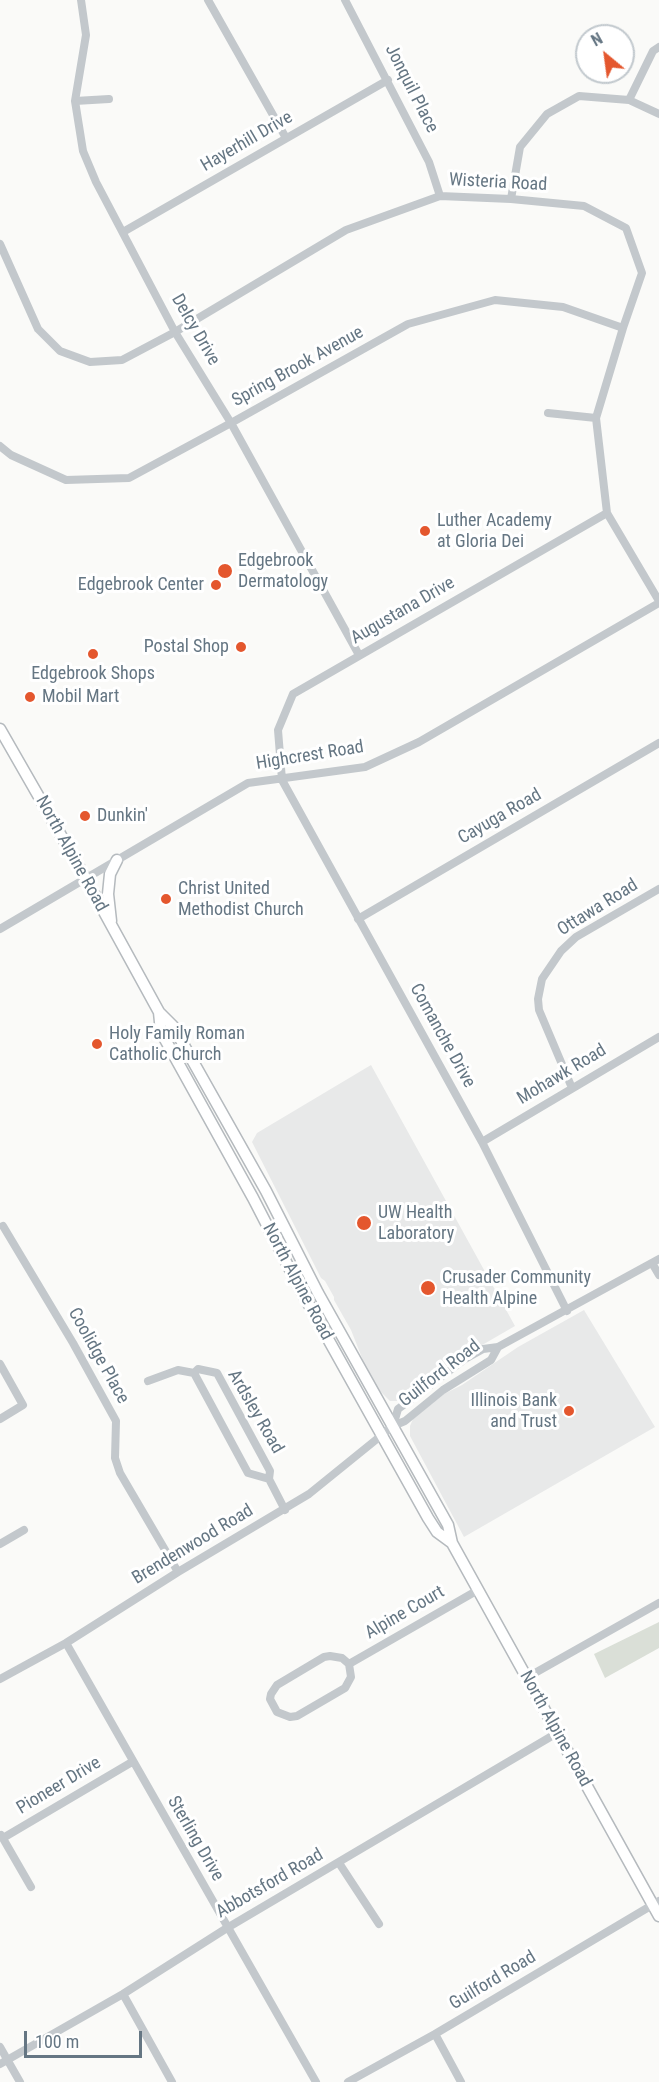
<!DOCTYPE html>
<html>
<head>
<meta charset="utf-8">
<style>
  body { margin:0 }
  #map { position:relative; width:659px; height:2082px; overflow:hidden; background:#fafaf8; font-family:"Roboto Condensed",sans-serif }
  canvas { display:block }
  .north { position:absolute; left:575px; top:24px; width:60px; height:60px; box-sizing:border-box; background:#fff; border:2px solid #c1c8cd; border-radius:50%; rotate:331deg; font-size:16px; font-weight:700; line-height:24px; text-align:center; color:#657683 }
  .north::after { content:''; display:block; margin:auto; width:21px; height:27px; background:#e4572e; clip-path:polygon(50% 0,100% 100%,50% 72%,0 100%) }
  .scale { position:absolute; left:24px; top:2031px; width:118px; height:27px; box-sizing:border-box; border:3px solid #657683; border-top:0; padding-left:8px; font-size:18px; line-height:21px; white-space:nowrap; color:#657683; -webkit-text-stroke:4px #fff; paint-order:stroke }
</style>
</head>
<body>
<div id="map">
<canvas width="659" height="2082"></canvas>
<div class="north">N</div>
<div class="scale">100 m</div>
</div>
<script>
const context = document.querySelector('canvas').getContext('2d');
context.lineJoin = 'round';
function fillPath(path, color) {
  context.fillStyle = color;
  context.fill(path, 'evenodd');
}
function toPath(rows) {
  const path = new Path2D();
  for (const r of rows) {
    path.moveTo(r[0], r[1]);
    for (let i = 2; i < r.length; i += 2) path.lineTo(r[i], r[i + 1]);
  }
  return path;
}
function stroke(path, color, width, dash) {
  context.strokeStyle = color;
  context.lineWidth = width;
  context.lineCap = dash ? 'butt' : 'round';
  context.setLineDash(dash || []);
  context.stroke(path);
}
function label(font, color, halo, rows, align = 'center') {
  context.font = font + ' "Roboto Condensed",sans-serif';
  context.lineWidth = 6;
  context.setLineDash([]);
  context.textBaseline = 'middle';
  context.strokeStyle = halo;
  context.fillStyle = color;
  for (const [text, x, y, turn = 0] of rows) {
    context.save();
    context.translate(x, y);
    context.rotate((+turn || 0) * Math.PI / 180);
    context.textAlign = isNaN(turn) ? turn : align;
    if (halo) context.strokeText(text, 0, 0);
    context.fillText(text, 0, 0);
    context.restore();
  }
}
fillPath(toPath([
  [371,1065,515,1326,451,1363,398,1401,390,1401,378,1389,364,1363,351,1330,334,1300,334,1297,325,1281,321,1278,252,1142,257,1133],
  [584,1310,655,1427,464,1537,410,1436,410,1426,413,1419,444,1394,462,1385,518,1347]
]), '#e8e9e9');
fillPath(toPath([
  [659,1622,659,1648,605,1678,594,1654]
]), '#dadfd7');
const major = toPath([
  [0,729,86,879,159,1012,173,1026,266,1191,318,1293,448,1525,452,1543,659,1916],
  [111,921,108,894,110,874,117,860],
  [159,1012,161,1032,253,1198,299,1287,428,1518,437,1532,452,1543]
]);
stroke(major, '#b5babe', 13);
stroke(toPath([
  [81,0,86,35,75,101,83,151,96,182,175,332,231,423,359,655],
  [208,0,286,138],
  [345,0,429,162,440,196],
  [629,100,653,51,659,47],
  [75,101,109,99],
  [511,199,520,147,547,114,579,96,629,100,659,114],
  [123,232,388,80],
  [0,244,38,329,60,351,90,362,122,360,175,332,346,230,440,196,511,199,584,206,626,228,642,273,623,328,596,418,607,513,659,601],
  [548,413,596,418],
  [0,446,11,455,66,480,129,478,231,423,408,324,495,300,563,307,623,328],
  [358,919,659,743],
  [0,929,248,783,365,767,419,742,659,603],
  [572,1088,539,1010,538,999,542,979,561,951,576,937,659,889],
  [482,1142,659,1037],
  [3,1226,73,1343,116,1421,115,1458,120,1473,178,1572],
  [652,1263,659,1275],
  [567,1311,482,1142,282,780,278,730,293,694,607,513],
  [0,1364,23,1405,0,1419],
  [148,1381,178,1370,194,1373],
  [393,1426,398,1409,465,1359,483,1349,498,1347,659,1259],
  [269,1479,248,1473,194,1373,198,1369,217,1373,270,1471,269,1479,285,1510],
  [0,1544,24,1530],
  [66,1643,316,2082],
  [330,1656,342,1658,349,1664,351,1677,345,1688,297,1716,290,1717,277,1712,270,1699,271,1694,277,1685,324,1657,330,1656],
  [349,1664,478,1590],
  [526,1678,659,1603],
  [0,1679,66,1643,178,1572,309,1494,393,1426,405,1421,443,1390,491,1360,498,1347],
  [1,1835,31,1887],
  [3,1838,132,1762],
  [339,1863,379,1924],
  [123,1994,172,2082],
  [435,2034,461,2082],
  [0,2047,20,2082],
  [0,2064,123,1994,227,1928,557,1733],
  [348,2082,435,2034,659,1901]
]), '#c3c8cc', 8);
stroke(major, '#fff', 10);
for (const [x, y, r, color] of [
  [425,531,6,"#e4572e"],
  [225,571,8,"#e4572e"],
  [216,585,6,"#e4572e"],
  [241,647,6,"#e4572e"],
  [93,654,6,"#e4572e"],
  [30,697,6,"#e4572e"],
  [85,816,6,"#e4572e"],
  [166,899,6,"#e4572e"],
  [97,1044,6,"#e4572e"],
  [364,1223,8,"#e4572e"],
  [428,1288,8,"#e4572e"],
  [569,1411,6,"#e4572e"]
]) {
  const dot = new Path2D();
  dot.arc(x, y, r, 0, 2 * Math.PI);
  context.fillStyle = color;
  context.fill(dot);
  stroke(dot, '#fff', 2);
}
label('18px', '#657683', '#fff', [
  ["Jonquil Place",411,89,63],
  ["Hayerhill Drive",247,142,-30],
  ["Wisteria Road",498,183,3],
  ["Delcy Drive",195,330,60],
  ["Spring Brook Avenue",298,367,-29],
  ["Augustana Drive",403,611,-30],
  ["Highcrest Road",310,756,-9],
  ["Cayuga Road",500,817,-30],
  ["North Alpine Road",71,854,61],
  ["Ottawa Road",598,908,-32],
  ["Comanche Drive",442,1036,61],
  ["Mohawk Road",562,1075,-31],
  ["North Alpine Road",297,1282,62],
  ["Coolidge Place",98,1356,61],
  ["Guilford Road",440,1374,-38],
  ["Ardsley Road",255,1412,60],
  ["Brendenwood Road",193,1545,-31],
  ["Alpine Court",405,1613,-30],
  ["North Alpine Road",555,1729,61],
  ["Pioneer Drive",59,1786,-31],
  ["Sterling Drive",195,1839,60],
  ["Abbotsford Road",270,1884,-30],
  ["Guilford Road",493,1981,-31]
]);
label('18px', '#657683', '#fff', [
  ["Luther Academy",437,521],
  ["at Gloria Dei",437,542],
  ["Edgebrook",238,561],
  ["Dermatology",238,582],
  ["Edgebrook Center",204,585,"right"],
  ["Postal Shop",229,647,"right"],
  ["Edgebrook Shops",93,674,"center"],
  ["Mobil Mart",42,697],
  ["Dunkin'",97,816],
  ["Christ United",178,889],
  ["Methodist Church",178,910],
  ["Holy Family Roman",109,1034],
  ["Catholic Church",109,1055],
  ["UW Health",378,1213],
  ["Laboratory",378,1234],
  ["Crusader Community",442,1278],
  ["Health Alpine",442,1299],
  ["Illinois Bank",557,1401,"right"],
  ["and Trust",557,1422,"right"]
], 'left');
</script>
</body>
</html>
